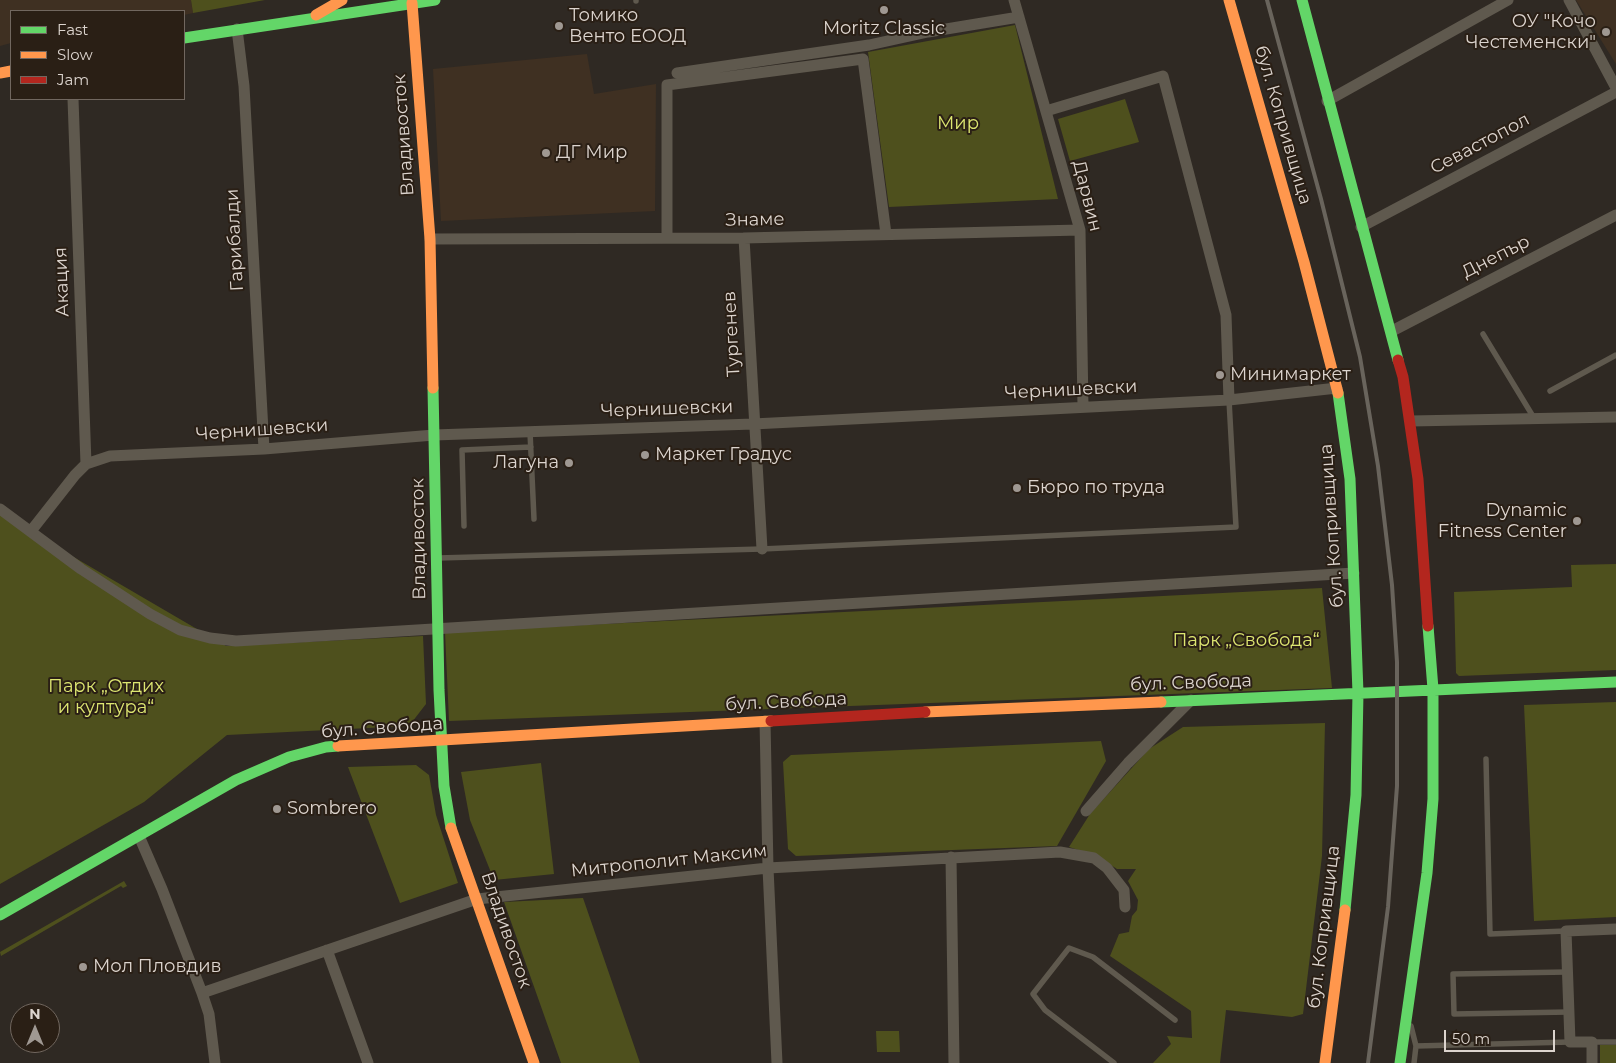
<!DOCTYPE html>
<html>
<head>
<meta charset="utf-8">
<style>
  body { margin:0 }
  #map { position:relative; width:1616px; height:1063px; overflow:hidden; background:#2f2923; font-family:Montserrat,sans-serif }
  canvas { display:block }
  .legend { position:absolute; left:10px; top:10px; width:175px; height:90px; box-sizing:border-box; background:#2a1f15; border:1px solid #71675f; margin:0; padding:6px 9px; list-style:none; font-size:15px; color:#dcd4ce }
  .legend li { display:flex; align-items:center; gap:10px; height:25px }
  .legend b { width:25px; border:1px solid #71675f }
  .north { position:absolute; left:10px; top:1003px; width:50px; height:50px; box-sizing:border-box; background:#2a1f15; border:1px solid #71675f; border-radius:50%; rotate:0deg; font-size:14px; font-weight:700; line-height:20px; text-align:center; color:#dcd4ce }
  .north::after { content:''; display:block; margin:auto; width:18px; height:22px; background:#9f9892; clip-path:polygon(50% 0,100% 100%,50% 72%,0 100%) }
  .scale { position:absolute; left:1444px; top:1030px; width:111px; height:22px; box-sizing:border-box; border:2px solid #dcd4ce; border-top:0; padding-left:6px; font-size:15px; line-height:18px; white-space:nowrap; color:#dcd4ce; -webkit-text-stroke:4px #2a1f15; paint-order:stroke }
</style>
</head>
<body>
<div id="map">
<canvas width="1616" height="1063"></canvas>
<ul class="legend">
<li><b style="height:6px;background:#63d668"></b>Fast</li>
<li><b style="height:6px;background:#ff974d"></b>Slow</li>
<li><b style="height:6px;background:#b3261e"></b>Jam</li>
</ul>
<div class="north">N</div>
<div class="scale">50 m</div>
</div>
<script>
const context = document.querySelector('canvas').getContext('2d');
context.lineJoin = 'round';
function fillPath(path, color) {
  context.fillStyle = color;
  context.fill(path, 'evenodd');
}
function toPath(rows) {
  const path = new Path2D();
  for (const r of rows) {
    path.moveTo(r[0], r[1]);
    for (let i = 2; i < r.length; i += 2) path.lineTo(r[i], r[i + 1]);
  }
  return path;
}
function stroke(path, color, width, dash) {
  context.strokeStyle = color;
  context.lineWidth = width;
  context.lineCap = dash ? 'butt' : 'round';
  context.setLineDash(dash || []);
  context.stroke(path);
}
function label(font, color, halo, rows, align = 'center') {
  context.font = font + ' Montserrat,sans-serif';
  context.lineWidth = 4;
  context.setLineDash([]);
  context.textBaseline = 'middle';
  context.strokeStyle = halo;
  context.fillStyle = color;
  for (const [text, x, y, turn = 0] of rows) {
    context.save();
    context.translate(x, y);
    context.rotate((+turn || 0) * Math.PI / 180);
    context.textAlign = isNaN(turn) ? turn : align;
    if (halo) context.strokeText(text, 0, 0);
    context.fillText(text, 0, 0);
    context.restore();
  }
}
fillPath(toPath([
  [0,0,191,0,193,13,184,15,184,11,11,11,11,43,0,46],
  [1576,0,1616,0,1616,64],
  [587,54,594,94,656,84,655,211,441,221,433,69]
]), '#3f3022');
fillPath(toPath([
  [191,0,265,0,193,13],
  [1015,25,1058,199,889,207,868,52],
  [1125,99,1139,142,1070,161,1058,119],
  [0,514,226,646,423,636,426,704,409,726,227,735,144,802,0,884],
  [1616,564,1616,670,1459,676,1456,673,1454,592,1572,587,1571,565],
  [1322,588,1332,688,449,721,445,632],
  [1616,702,1616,917,1534,921,1524,705],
  [1325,723,1322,856,1303,1014,1292,1017,1226,1010,1220,1063,1153,1063,1171,1044,1167,1036,1192,1038,1191,1011,1110,956,1119,934,1129,932,1132,916,1137,910,1138,900,1128,881,1136,869,1117,869,1097,856,1069,847,1090,814,1149,749,1183,727],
  [1101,741,1106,761,1057,846,796,856,788,849,783,762,791,755],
  [541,763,554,874,494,880,470,820,461,772],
  [416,765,429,775,436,815,458,883,400,903,348,767],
  [124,881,127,886,123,888,121,886,1,956,0,952],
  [583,898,640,1063,561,1063,504,902],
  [876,1031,899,1031,900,1052,877,1052],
  [1600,1045,1616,1045,1616,1063,1600,1063]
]), '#4e501d');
stroke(toPath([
  [636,0,636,1],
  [1483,334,1534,418],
  [1550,391,1616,355],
  [530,432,534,519],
  [464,526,462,450,531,447],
  [438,558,762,549,1236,527,1229,400],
  [1486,759,1490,934,1566,931],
  [1567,972,1453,974,1454,1014,1569,1012],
  [1411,1026,1416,1046,1570,1042],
  [1592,1042,1616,1042],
  [1114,1063,1045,1010,1033,994,1069,948,1093,957,1175,1020],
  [1414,1063,1416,1046]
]), '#5f594e', 5.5);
stroke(toPath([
  [1014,0,1080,230,1083,407],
  [1569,0,1616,88],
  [237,29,244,86,264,449],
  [677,73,869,45,928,32,1019,17],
  [73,99,86,464],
  [1327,101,1508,0],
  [1046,111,1163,76,1226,315,1229,400],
  [1361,227,1616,92],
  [667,237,667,85,863,59,886,234],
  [744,238,762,549],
  [430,239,744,238,1080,230],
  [1392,331,1616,215],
  [1411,421,1616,417],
  [0,509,81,569,150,614,180,630,210,638,236,641,1354,573],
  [31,531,75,475,86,464,110,456,264,449,434,435,753,424,1229,400,1337,388],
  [765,721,768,868,777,1063],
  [1086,811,1128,763,1191,700],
  [139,836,162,889,202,993,209,1014,215,1063],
  [951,857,954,1063],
  [327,950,368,1063],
  [202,993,477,899,768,868,1060,852,1094,858,1107,868,1124,890,1125,907],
  [1592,1063,1592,1042,1570,1042,1566,931,1616,929]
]), '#5f594e', 11);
stroke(toPath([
  [1302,0,1398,360],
  [184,38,435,0],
  [433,388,439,690,444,786,451,828],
  [1338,393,1350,479,1358,693,1356,795,1345,910],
  [1161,702,1616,682],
  [0,915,236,780,289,757,326,747,338,746],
  [1400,1063,1427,873,1433,799,1433,689,1428,626]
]), '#63d668', 11);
stroke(toPath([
  [1229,0,1304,262,1338,393],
  [412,3,430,239,433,388],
  [316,15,342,0],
  [0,73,11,71],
  [925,712,1161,702],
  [338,746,771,721],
  [451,828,534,1063],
  [1325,1063,1345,910]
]), '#ff974d', 11);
stroke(toPath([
  [1398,360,1403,377,1418,479,1428,626],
  [771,721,925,712]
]), '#b3261e', 11);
stroke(toPath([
  [1267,0,1321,199,1360,357,1378,466,1392,585,1397,662,1397,786,1388,907,1368,1063]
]), '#69645c', 4);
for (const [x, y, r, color] of [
  [884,10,5,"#9f9892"],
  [559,26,5,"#9f9892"],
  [1606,32,5,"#9f9892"],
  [546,153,5,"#9f9892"],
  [1220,375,5,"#9f9892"],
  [645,455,5,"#9f9892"],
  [569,463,5,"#9f9892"],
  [1017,488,5,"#9f9892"],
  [1577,521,5,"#9f9892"],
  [277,809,5,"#9f9892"],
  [83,967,5,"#9f9892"]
]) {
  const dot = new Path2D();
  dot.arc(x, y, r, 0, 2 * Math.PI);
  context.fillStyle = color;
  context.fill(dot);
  stroke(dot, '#2a1f15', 2);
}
label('18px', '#dcd4ce', '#2a1f15', [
  ["Томико",569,16],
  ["Венто ЕООД",569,37],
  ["ОУ \"Кочо",1596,22,"right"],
  ["Честеменски\"",1596,43,"right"],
  ["Moritz Classic",884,29,"center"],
  ["ДГ Мир",556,153],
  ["Минимаркет",1230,375],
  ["Маркет Градус",655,455],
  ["Лагуна",559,463,"right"],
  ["Бюро по труда",1027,488],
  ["Dynamic",1567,511,"right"],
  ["Fitness Center",1567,532,"right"],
  ["Sombrero",287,809],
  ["Мол Пловдив",93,967]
], 'left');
label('18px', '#dde671', '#2a1f15', [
  ["Мир",958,124],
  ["Парк „Свобода“",1246,641],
  ["Парк „Отдих",106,687],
  ["и култура“",106,708]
]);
label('18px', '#dcd4ce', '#2a1f15', [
  ["бул. Копривщица",1283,125,74],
  ["Владивосток",404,135,-94],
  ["Севастопол",1480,144,-28],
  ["Дарвин",1087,196,76],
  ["Знаме",755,220,-1],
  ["Гарибалди",235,240,-93],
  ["Днепър",1496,257,-27],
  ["Акация",62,282,-92],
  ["Тургенев",732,334,-93],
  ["Чернишевски",1071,390,-3],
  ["Чернишевски",667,409,-2],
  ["Чернишевски",262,430,-4],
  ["бул. Копривщица",1332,526,-94],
  ["Владивосток",419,539,-91],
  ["бул. Свобода",1191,683,-2],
  ["бул. Свобода",786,702,-3],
  ["бул. Свобода",382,728,-4],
  ["Митрополит Максим",669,861,-6],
  ["бул. Копривщица",1324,927,-83],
  ["Владивосток",506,930,71]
]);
</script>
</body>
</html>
